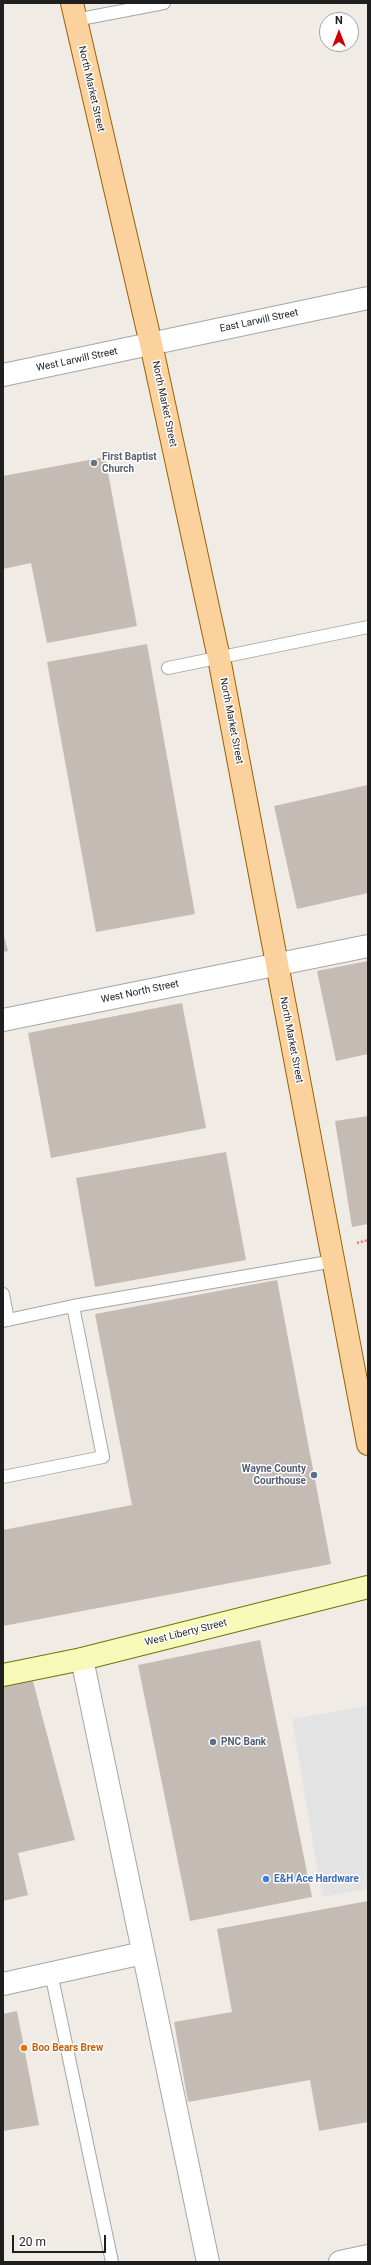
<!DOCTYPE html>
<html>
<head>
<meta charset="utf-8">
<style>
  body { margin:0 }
  #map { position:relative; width:371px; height:2265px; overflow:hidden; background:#f0ece5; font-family:Roboto,sans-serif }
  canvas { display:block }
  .frame { position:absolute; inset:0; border:4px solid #1f1f1f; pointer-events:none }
  .north { position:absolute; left:319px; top:12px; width:40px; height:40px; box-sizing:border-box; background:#fff; border:1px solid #a5a5a5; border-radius:50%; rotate:0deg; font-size:11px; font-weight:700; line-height:16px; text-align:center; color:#1f1f1f }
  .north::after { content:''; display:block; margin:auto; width:14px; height:18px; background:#cc0106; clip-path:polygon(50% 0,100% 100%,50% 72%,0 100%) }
  .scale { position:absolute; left:12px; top:2235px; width:94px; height:18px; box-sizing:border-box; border:2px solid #1f1f1f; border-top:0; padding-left:5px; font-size:12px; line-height:14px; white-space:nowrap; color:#1f1f1f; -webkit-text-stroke:3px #fff; paint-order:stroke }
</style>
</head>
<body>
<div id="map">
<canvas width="371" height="2265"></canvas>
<div class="frame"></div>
<div class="north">N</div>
<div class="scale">20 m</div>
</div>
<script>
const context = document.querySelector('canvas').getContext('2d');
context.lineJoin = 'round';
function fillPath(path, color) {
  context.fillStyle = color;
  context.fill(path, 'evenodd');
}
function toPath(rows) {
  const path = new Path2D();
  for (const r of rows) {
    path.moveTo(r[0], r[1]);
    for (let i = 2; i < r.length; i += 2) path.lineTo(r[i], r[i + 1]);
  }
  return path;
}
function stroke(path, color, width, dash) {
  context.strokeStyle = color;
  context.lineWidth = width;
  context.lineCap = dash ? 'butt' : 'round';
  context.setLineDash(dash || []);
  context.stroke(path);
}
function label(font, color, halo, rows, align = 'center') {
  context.font = font + ' Roboto,sans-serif';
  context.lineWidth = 3;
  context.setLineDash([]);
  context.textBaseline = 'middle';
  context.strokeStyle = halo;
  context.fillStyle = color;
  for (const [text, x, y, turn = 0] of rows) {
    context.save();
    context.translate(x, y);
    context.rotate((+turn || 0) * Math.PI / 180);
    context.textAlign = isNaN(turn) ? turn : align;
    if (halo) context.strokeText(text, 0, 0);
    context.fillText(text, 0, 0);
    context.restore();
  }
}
fillPath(toPath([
  [368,1706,368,1889,322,1897,292,1719]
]), '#e3e3e3');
fillPath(toPath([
  [105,457,137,626,47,643,31,563,3,569,3,476],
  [147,644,195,914,96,932,47,662],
  [368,785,368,893,297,909,274,806],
  [3,932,8,951,3,952],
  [368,961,368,1054,336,1061,317,971],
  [182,1003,206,1128,51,1158,28,1033],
  [368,1116,368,1224,352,1227,335,1121],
  [226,1152,246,1260,95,1287,76,1178],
  [277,1280,331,1564,3,1626,3,1530,132,1505,95,1314],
  [260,1640,312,1897,190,1921,138,1665],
  [31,1674,75,1840,18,1853,28,1895,3,1901,3,1680],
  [368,1901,368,2122,319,2131,310,2080,188,2102,174,2022,232,2012,217,1929],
  [17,2011,39,2125,3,2131,3,2014]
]), '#c4bbb4');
const service = toPath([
  [75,20,164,3],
  [168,668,368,627],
  [3,1294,8,1320],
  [3,1321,73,1306,334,1261],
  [3,1477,103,1457,73,1306],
  [51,1973,112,2262]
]);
const minor = toPath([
  [82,1659,208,2262],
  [3,1984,143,1953]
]);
const tertiary = toPath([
  [3,375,368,298],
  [3,1020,368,946],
  [340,2262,368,2256]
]);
const secondary = toPath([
  [3,1675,82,1659,368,1587]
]);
const primary = toPath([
  [72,3,151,344,219,658,368,1444]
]);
stroke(service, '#a6a6a6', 14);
stroke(minor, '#a6a6a6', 24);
stroke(tertiary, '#a6a6a6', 24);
stroke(secondary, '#6c7606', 24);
stroke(primary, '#986301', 24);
stroke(toPath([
  [357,1243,368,1240]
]), '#f9786d', 2.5, [2, 2]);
stroke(service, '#fff', 12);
stroke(minor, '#fff', 22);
stroke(tertiary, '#fff', 22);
stroke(secondary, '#f7f9b9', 22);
stroke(primary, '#fbd19e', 22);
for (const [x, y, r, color] of [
  [94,463,4,"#6b7280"],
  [314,1475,4,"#5c6f8a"],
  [213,1742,4,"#5c6f8a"],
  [266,1879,4,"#3f7fe0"],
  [24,2048,4,"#e8710a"]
]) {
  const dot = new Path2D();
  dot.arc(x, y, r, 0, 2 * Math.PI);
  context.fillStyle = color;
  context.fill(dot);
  stroke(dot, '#fff', 1.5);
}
label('10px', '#1f1f1f', '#fff', [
  ["North Market Street",91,89,77],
  ["East Larwill Street",259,321,-12],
  ["West Larwill Street",77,360,-12],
  ["North Market Street",164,404,78],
  ["North Market Street",231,721,79],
  ["West North Street",140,992,-12],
  ["North Market Street",291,1040,79],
  ["West Liberty Street",186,1633,-14]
]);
label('bold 10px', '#5b616d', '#fff', [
  ["First Baptist",102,457],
  ["Church",102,469]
], 'left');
label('bold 10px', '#4e5e75', '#fff', [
  ["Wayne County",306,1469],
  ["Courthouse",306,1481],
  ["PNC Bank",221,1742,"left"]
], 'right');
label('bold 10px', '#366cbe', '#fff', [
  ["E&H Ace Hardware",274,1879]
], 'left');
label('bold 10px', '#c56008', '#fff', [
  ["Boo Bears Brew",32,2048]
], 'left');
</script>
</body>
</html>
